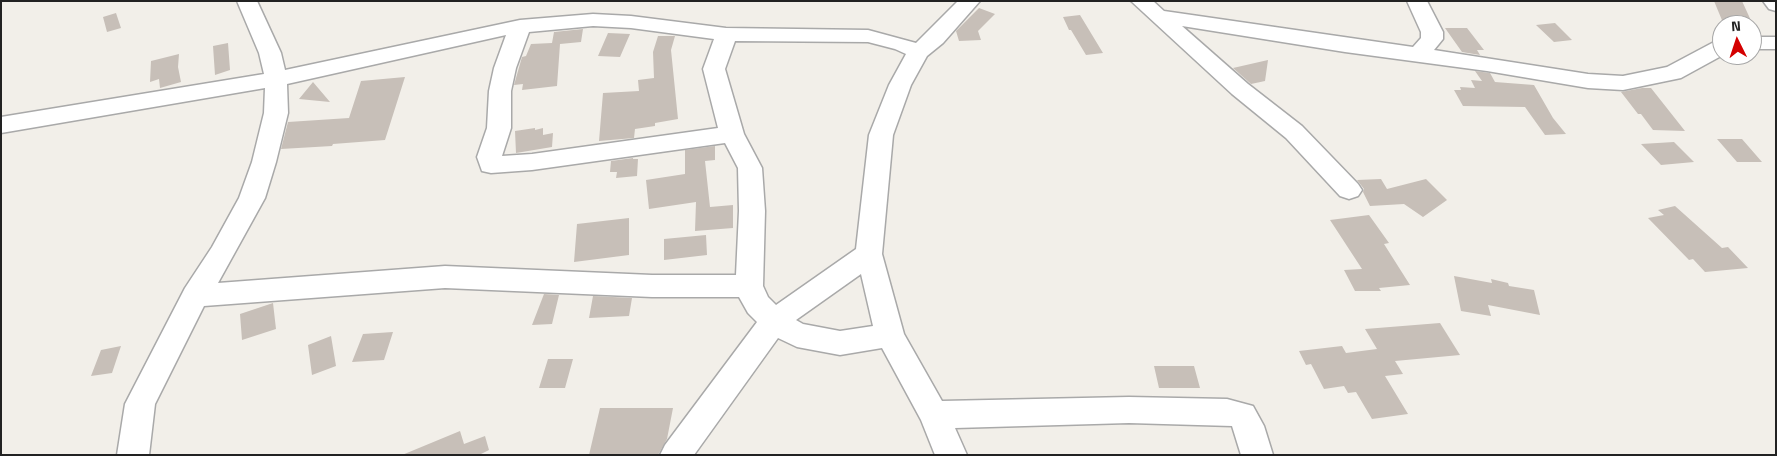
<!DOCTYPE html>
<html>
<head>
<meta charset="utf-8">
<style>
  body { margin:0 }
  #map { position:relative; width:1777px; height:456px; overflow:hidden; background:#f2efe9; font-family:"Titillium Web",sans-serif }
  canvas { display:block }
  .frame { position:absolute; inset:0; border:2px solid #222; pointer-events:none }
  .north { position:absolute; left:1712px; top:15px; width:50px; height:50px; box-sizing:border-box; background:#fff; border:1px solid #a7a7a7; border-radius:50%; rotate:356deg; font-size:14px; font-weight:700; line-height:20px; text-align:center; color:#222 }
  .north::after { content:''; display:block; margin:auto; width:18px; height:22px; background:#d40000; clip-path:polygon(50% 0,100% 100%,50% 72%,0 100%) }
</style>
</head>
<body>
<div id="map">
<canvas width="1777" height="456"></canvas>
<div class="frame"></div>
<div class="north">N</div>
</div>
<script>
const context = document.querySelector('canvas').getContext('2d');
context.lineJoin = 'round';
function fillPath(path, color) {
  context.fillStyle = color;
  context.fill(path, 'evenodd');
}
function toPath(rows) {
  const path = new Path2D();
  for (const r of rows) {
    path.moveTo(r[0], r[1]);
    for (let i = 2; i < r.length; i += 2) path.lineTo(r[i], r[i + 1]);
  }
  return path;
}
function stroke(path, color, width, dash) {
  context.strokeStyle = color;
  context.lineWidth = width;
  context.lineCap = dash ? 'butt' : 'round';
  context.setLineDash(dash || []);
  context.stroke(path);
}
fillPath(toPath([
  [1714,1,1742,1,1753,25,1724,25],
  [979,8,995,14,978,31,981,40,959,41,956,31],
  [116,13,121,28,107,32,103,17],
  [1080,15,1103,53,1086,55,1071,30,1069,30,1063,17],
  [1555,23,1572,40,1554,42,1536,25],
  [1445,28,1467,28,1484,50,1477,50,1480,55,1462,52],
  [583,29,581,42,560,44,557,86,522,90,523,84,514,85,522,57,526,56,531,44,552,43,554,32],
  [608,33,630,34,620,57,598,56],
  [658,36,675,36,671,50,678,119,655,123,655,126,635,129,634,138,599,141,603,93,639,91,638,80,654,78,653,52],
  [228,43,230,70,215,75,213,46],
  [179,54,178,67,181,82,160,88,159,79,150,82,151,61],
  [1268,60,1265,81,1251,84,1233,68],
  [1475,71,1490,73,1495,82,1534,85,1553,118,1566,134,1545,135,1525,107,1463,106,1454,90,1461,90,1460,87,1475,88,1471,80,1482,81],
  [405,77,385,140,333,144,332,146,281,149,288,122,349,118,361,81],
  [313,82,330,102,299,99],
  [1642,88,1651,88,1685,131,1653,130,1641,114,1638,114,1621,92],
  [535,128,535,130,543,128,543,135,553,133,552,147,516,153,515,131],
  [1717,139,1742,139,1762,162,1737,162],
  [1674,142,1694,162,1661,165,1641,144],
  [715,146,715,160,705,161,710,207,733,205,733,228,695,231,696,202,649,209,646,180,685,174,685,150],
  [633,158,633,159,638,159,637,176,616,178,617,172,610,172,611,161],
  [1381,179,1387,189,1426,179,1447,200,1423,217,1404,204,1370,206,1363,192,1364,189,1357,180],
  [1675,206,1722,248,1728,247,1748,268,1705,272,1693,259,1689,260,1648,218,1664,215,1658,210],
  [1369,215,1389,243,1384,244,1410,285,1379,288,1381,291,1355,291,1344,270,1362,269,1330,220],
  [629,218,629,255,574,262,577,224],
  [706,235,707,255,664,260,664,239],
  [1454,276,1492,283,1491,279,1508,283,1509,286,1534,290,1540,315,1488,305,1491,316,1461,311],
  [544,294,559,295,552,324,532,325],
  [593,296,632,298,629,316,589,318],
  [273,303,276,329,242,340,240,314],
  [1440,323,1460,355,1395,361,1403,374,1385,376,1408,414,1372,419,1356,392,1348,393,1344,386,1324,389,1311,364,1306,365,1299,351,1342,346,1346,353,1377,349,1365,329],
  [393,332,384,360,352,362,363,334],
  [331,336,336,366,312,375,308,345],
  [121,346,112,373,91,376,101,350],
  [548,359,573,359,565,388,539,388],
  [1154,366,1194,366,1200,388,1159,388],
  [600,408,673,408,667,439,658,455,589,455],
  [460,431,464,444,485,436,489,450,479,455,402,455]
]), '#c7bfb8');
const minor = toPath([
  [237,1,257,1,281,53,285,70,520,20,593,14,631,16,726,28,868,30,916,43,958,1,980,1,943,43,927,56,911,85,893,135,882,254,904,334,942,401,1129,397,1227,399,1253,406,1264,426,1273,455,1241,455,1232,426,1129,423,955,428,967,455,935,455,921,420,882,348,840,355,797,347,778,338,694,455,660,455,665,445,757,322,748,313,739,297,652,297,445,288,204,306,155,404,149,455,117,455,125,404,185,288,212,247,239,198,252,162,264,113,265,88,1,133,1,117,264,74,259,53,237,1],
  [593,26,631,28,714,39,703,69,718,128,532,154,502,156,511,128,511,91,516,68,529,32,593,26],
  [506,35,494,68,489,91,487,128,477,157,482,171,491,173,532,170,725,143,738,168,739,211,736,275,652,275,445,266,218,283,265,198,276,162,288,113,287,84,506,35],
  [735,41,868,42,895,49,906,54,889,85,869,135,856,249,776,305,768,297,763,286,765,211,762,168,744,134,725,69,735,41],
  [861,274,873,326,840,331,803,324,796,320,861,274],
  [1131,1,1153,1,1164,11,1413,47,1421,38,1421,32,1407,1,1427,1,1443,32,1443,39,1434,50,1588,74,1623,76,1667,67,1714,42,1722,40,1723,55,1681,78,1623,90,1588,88,1487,71,1345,52,1182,26,1248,84,1302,126,1358,184,1362,190,1358,196,1349,199,1340,196,1286,138,1232,94,1131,1],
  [1763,1,1776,1,1776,11,1769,9,1763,1],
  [1752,37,1776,37,1776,49,1752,49,1752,37]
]);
stroke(minor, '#a9a9a9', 3);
fillPath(minor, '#fff');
</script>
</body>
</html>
